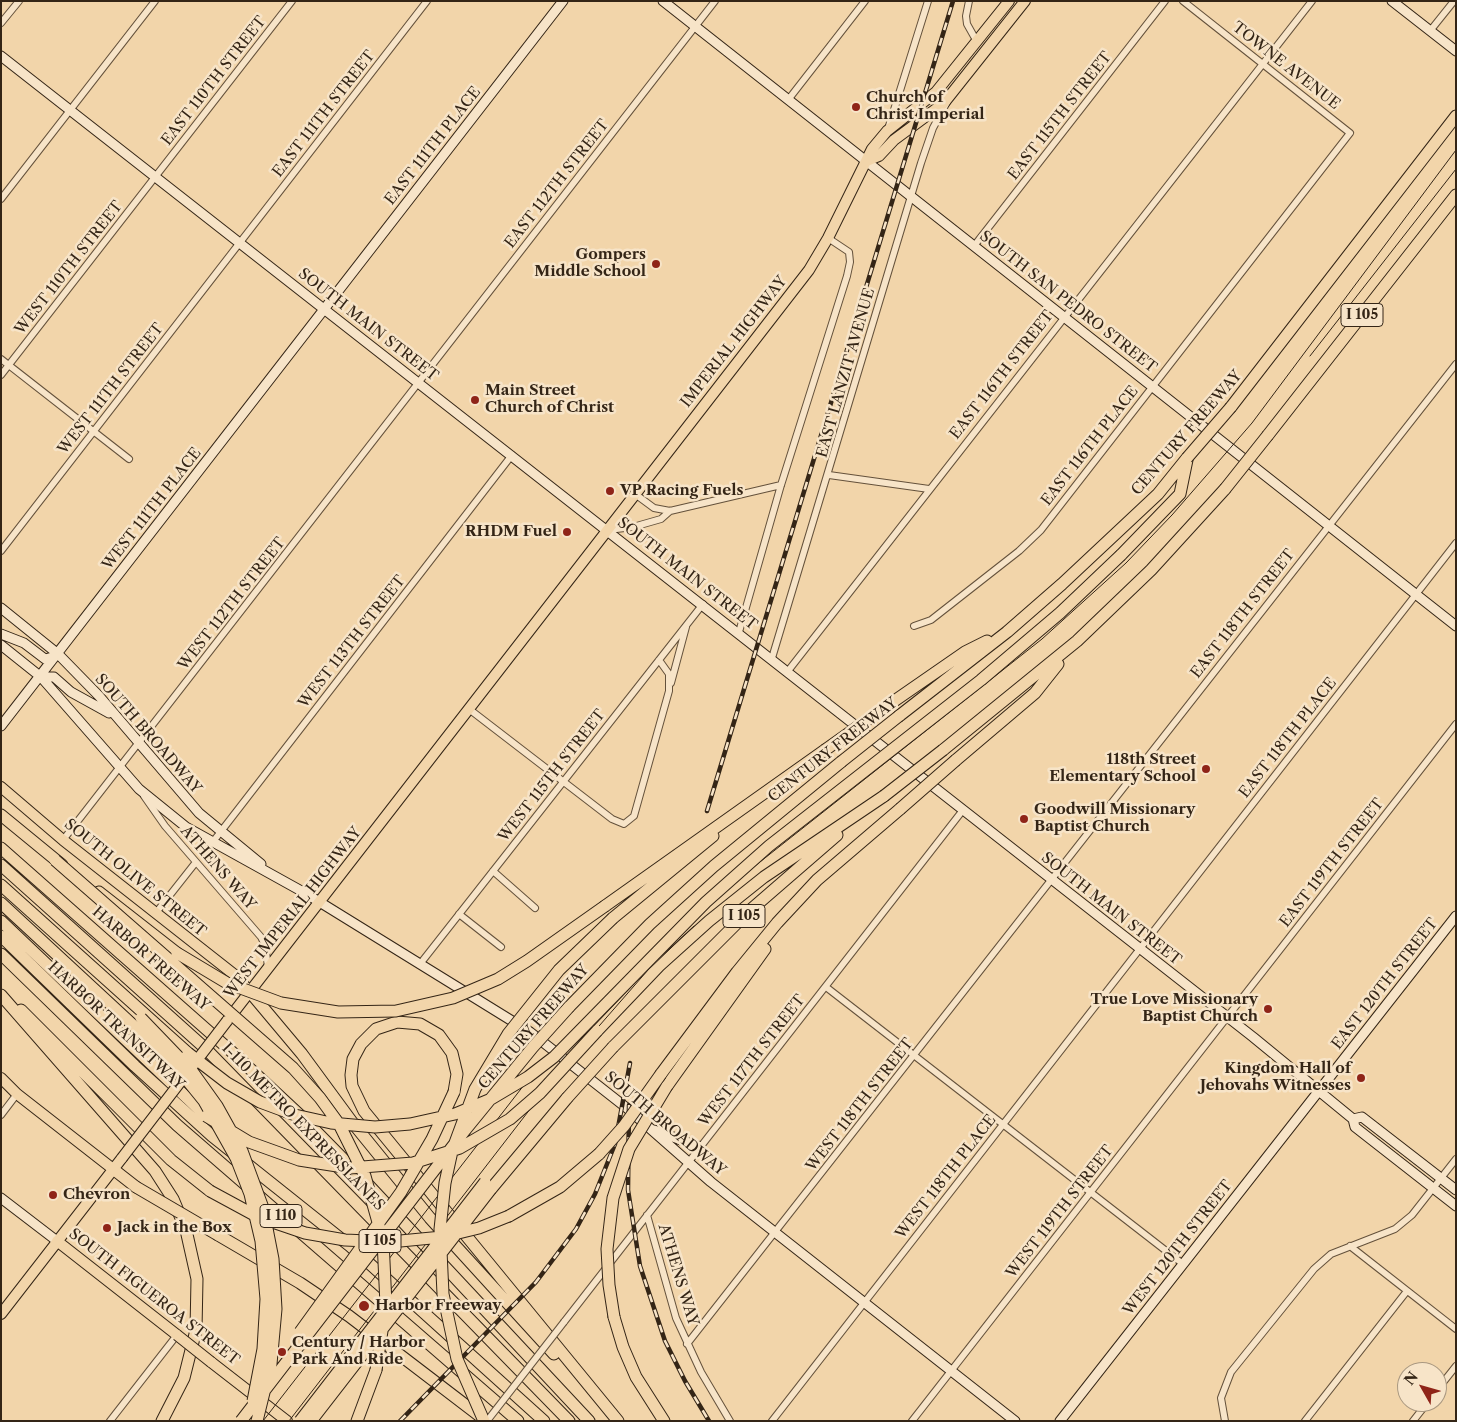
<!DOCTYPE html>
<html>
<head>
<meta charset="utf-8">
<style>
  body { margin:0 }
  #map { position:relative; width:1457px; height:1422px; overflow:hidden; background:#f2d5aa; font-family:"Libre Caslon Text",serif }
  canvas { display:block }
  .frame { position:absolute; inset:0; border:2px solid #342516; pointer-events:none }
  .north { position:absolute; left:1397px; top:1362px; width:50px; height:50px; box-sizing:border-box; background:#f7e4c8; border:1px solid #a99881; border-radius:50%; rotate:308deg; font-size:14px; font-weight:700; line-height:20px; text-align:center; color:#342516 }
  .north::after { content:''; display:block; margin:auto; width:18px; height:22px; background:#8f2418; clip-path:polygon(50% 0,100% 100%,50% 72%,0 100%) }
</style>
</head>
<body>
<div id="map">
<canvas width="1457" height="1422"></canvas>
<div class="frame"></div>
<div class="north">N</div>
</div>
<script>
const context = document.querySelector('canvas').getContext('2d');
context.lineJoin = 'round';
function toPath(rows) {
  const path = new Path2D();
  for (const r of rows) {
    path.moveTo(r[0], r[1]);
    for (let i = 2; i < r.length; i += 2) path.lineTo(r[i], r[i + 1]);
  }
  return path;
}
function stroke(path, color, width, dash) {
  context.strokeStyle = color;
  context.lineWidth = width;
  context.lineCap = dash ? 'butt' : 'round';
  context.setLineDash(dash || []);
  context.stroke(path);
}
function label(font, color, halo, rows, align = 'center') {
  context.font = font + ' "Libre Caslon Text",serif';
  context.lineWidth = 5;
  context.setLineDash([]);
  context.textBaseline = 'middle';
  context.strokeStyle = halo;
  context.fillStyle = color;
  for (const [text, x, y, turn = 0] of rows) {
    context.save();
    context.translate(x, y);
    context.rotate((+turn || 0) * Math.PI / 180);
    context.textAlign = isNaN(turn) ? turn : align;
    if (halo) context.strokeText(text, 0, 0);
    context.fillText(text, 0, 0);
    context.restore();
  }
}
const street = toPath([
  [969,1,966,16,967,24,976,40],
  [1,23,19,1],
  [1430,31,1454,1],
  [788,100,865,1],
  [888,129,928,1],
  [1,199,155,1],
  [974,246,1165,1],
  [1,359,129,459],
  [1,375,292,1],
  [829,475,929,489],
  [635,494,654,508,670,511,781,485],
  [608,530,633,527,661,519,670,511],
  [1,551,427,1],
  [914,626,931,620,1019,551,1041,530,1350,133,1183,1],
  [739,632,781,485,847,276,850,262,849,252,828,238],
  [772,658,921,163,933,128,947,102],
  [788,671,1312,1],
  [671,683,686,627],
  [469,709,612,819,624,824,634,816,669,691,669,674,659,660],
  [144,796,165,826,261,937,265,945,268,967],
  [63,840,715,1],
  [212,843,512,455],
  [493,871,535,908],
  [155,914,196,862],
  [459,914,501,947],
  [420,964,703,604],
  [826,987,1183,1264],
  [1,1115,17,1094],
  [647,1215,676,1318,701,1372,730,1421],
  [1350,1246,1456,1329],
  [564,1322,963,810],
  [687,1344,1456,364],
  [1437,1390,1456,1366],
  [110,1421,177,1335],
  [772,1421,1456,543],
  [912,1421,1456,724],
  [1225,1421,1221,1398,1231,1372,1314,1269,1331,1254,1395,1229,1412,1215,1456,1159],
  [1305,1421,1407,1291],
  [1413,1421,1428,1402]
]);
const secondary = toPath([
  [663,1,1456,626],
  [1392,1,1456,51],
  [1,56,1253,1037,1353,1119,1355,1127,1456,1206],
  [1,608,58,654,99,696,199,813,261,864],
  [1,634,24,643,45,659,56,656],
  [1,645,41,677,139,789,186,827,305,893,530,1032,628,1109,711,1182,1015,1421],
  [41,677,54,677,71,692,109,713],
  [1,726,563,1],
  [1353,1119,1362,1117,1456,1190],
  [654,1130,700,1147],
  [1,1198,57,1241],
  [1060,1421,1456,916]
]);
const primary = toPath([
  [867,161,879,156,894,140,944,103,1025,1],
  [1,787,63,840,236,976,249,991],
  [227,1021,809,270,828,238,872,149,887,131,936,92,1009,1],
  [1,1078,17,1094,113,1169],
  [57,1241,177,1335],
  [1,1314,122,1158],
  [211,1362,287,1421]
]);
const highway = toPath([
  [1231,407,1456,116],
  [1268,435,1456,195],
  [1121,555,1180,494,1187,460],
  [887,706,965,652,987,641],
  [899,716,1007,632,1062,584,1158,494,1187,458],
  [943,750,1077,641,1151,570,1225,489],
  [956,760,1035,693,1058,664],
  [1,815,62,865],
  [1,848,232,1052,304,1119,360,1176,589,1421],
  [1,865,206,1049,569,1421],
  [1,885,188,1053],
  [99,892,177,953],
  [1,903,135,1027],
  [605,906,825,750],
  [613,918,713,836],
  [1,921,206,1116],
  [1,936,135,1066,212,1136,350,1246,544,1421],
  [1,954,177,1125,518,1421],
  [250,992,302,1054,352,1122,430,1218,554,1354],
  [1,995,155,1171,173,1199,186,1230,197,1279,196,1330,184,1378,162,1421],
  [569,1007,650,924,714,866,841,762],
  [21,1010,171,1160,210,1191],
  [597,1031,659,966,709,921,764,877,884,796],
  [613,1047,747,913,837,835],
  [661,1074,737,972,777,923,817,880,900,809],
  [667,1086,765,949],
  [454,1092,457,1074,452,1053,439,1035,420,1024,397,1022,376,1029,361,1044,353,1059,351,1075,352,1086,364,1111,618,1421],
  [113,1169,136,1187],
  [491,1189,567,1098],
  [509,1216,560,1187,599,1154],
  [218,1235,300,1283,349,1316,485,1420],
  [614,1317,623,1347,636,1377,664,1421],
  [357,1421,376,1370]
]);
stroke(street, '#64513b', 8);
stroke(secondary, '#342516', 11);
stroke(primary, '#342516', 12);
stroke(highway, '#342516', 13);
stroke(street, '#f7e4c8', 6);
stroke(secondary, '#f7e4c8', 9);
stroke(primary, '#f2d5aa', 10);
stroke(highway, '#f2d5aa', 11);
stroke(toPath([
  [1310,356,1456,169],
  [263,1421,524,1085,584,1020,708,903,1042,639,1126,563,1172,515,1252,423,1456,150],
  [289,1421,558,1073,648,970,694,926]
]), '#342516', 1);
const rail = toPath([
  [707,811,953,1],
  [629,1105,628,1190,640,1266,665,1341,685,1381,709,1421],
  [400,1421,536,1282,576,1229,595,1194,615,1144,630,1063]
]);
stroke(rail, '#342516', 4.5);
stroke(rail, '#f7e4c8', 2.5, [8]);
const streetBridge = toPath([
  [487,1421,564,1322]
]);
const primaryBridge = toPath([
  [122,1158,227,1021],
  [177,1335,211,1362]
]);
const highwayBridge = toPath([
  [1187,458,1231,407],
  [1225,489,1268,435],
  [825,750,887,706],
  [841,762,899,716],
  [884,796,943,750],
  [900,809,956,760],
  [55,860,293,1068,320,1098,339,1124,365,1176,383,1240,386,1305,376,1370],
  [177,953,227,983,281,1003,338,1012,396,1011,453,998,498,979,527,961,605,906],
  [141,1018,192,1071,217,1106,242,1151,263,1208,273,1259,276,1309,271,1364,257,1421],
  [135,1027,178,1069,204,1101,236,1158,250,1194,261,1241,266,1299,263,1349,253,1401],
  [188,1053,227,1083,260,1102,295,1115,331,1123,375,1127,410,1124,455,1114,491,1099,528,1077,554,1057,706,902,769,846,981,680,1060,613,1121,555],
  [567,1098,613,1047],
  [206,1116,249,1142,299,1160,350,1168,413,1163,460,1148,510,1119,540,1093,597,1031],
  [599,1154,624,1126,661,1074],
  [136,1187,218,1235],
  [210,1191,258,1217,305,1233,345,1240,390,1242,442,1237,479,1228,509,1216],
  [614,1317,609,1285,607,1249,613,1198,629,1149,667,1086],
  [300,1332,401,1192,432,1139,454,1092],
  [241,1421,466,1129,533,1047,569,1007],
  [300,1421,485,1182],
  [311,1421,491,1189],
  [484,1421,457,1359,443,1294,440,1229,445,1183,452,1151,475,1089,508,1034,559,970,613,918]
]);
stroke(streetBridge, '#64513b', 8, []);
stroke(primaryBridge, '#342516', 12, []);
stroke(highwayBridge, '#342516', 13, []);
stroke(streetBridge, '#f7e4c8', 6);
stroke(primaryBridge, '#f2d5aa', 10);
stroke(highwayBridge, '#f2d5aa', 11);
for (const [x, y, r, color] of [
  [856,107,5,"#8f2418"],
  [656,264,5,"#8f2418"],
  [475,400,5,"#8f2418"],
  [610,491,5,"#8f2418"],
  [567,532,5,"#8f2418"],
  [1206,769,5,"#8f2418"],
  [1024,819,5,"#8f2418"],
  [1268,1009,5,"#8f2418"],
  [1361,1078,5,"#8f2418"],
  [53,1195,5,"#8f2418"],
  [107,1228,5,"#8f2418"],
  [364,1306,6,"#8f2418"],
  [282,1352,5,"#8f2418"]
]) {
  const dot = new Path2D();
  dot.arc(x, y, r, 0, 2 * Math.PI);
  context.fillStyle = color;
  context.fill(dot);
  stroke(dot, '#f7e4c8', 2);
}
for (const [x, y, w] of [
  [1362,315,42],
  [744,916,42],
  [281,1216,42],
  [380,1241,42]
]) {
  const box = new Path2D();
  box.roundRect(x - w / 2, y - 11.5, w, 23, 4);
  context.fillStyle = '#f7e4c8';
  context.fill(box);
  stroke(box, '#342516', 1);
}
label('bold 14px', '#342516', null, [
  ["I 105",1362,315],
  ["I 105",744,916],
  ["I 110",281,1216],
  ["I 105",380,1241]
]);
label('15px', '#342516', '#f7e4c8', [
  ["TOWNE AVENUE",1286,66,38],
  ["EAST 110TH STREET",214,81,-52],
  ["EAST 111TH STREET",324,114,-52],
  ["EAST 115TH STREET",1060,116,-52],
  ["EAST 111TH PLACE",433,146,-52],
  ["EAST 112TH STREET",557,184,-52],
  ["WEST 110TH STREET",69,268,-52],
  ["SOUTH SAN PEDRO STREET",1068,302,38],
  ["SOUTH MAIN STREET",368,325,38],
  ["IMPERIAL HIGHWAY",734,342,-52],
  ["EAST LANZIT AVENUE",846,373,-74],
  ["EAST 116TH STREET",1002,375,-52],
  ["WEST 111TH STREET",111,389,-52],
  ["CENTURY FREEWAY",1187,433,-49],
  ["EAST 116TH PLACE",1090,446,-52],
  ["WEST 111TH PLACE",152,509,-52],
  ["SOUTH MAIN STREET",687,574,38],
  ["WEST 112TH STREET",232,604,-52],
  ["EAST 118TH STREET",1243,614,-52],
  ["WEST 113TH STREET",352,642,-52],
  ["SOUTH BROADWAY",148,734,49],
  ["EAST 118TH PLACE",1288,738,-52],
  ["CENTURY FREEWAY",833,750,-38],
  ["WEST 115TH STREET",552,776,-52],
  ["EAST 119TH STREET",1332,863,-52],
  ["ATHENS WAY",218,868,49],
  ["SOUTH OLIVE STREET",135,878,39],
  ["SOUTH MAIN STREET",1111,909,38],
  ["WEST IMPERIAL HIGHWAY",293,913,-52],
  ["HARBOR FREEWAY",151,959,41],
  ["EAST 120TH STREET",1385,984,-52],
  ["HARBOR TRANSITWAY",116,1026,43],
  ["CENTURY FREEWAY",534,1027,-49],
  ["WEST 117TH STREET",752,1061,-52],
  ["WEST 118TH STREET",860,1105,-52],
  ["SOUTH BROADWAY",665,1124,40],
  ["I-110 METRO EXPRESSLANES",303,1127,46],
  ["WEST 118TH PLACE",946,1177,-52],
  ["WEST 119TH STREET",1060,1212,-52],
  ["WEST 120TH STREET",1178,1248,-52],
  ["ATHENS WAY",678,1275,73],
  ["SOUTH FIGUEROA STREET",154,1297,38]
]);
label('bold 15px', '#342516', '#f7e4c8', [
  ["Church of",866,98],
  ["Christ Imperial",866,115],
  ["Gompers",646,255,"right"],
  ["Middle School",646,272,"right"],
  ["Main Street",485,391],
  ["Church of Christ",485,408],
  ["VP Racing Fuels",620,491],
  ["RHDM Fuel",557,532,"right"],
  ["118th Street",1196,760,"right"],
  ["Elementary School",1196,777,"right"],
  ["Goodwill Missionary",1034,810],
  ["Baptist Church",1034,827],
  ["True Love Missionary",1258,1000,"right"],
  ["Baptist Church",1258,1017,"right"],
  ["Kingdom Hall of",1351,1069,"right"],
  ["Jehovahs Witnesses",1351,1086,"right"],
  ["Chevron",63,1195],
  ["Jack in the Box",117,1228],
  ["Harbor Freeway",375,1306],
  ["Century / Harbor",292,1343],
  ["Park And Ride",292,1360]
], 'left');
</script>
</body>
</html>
